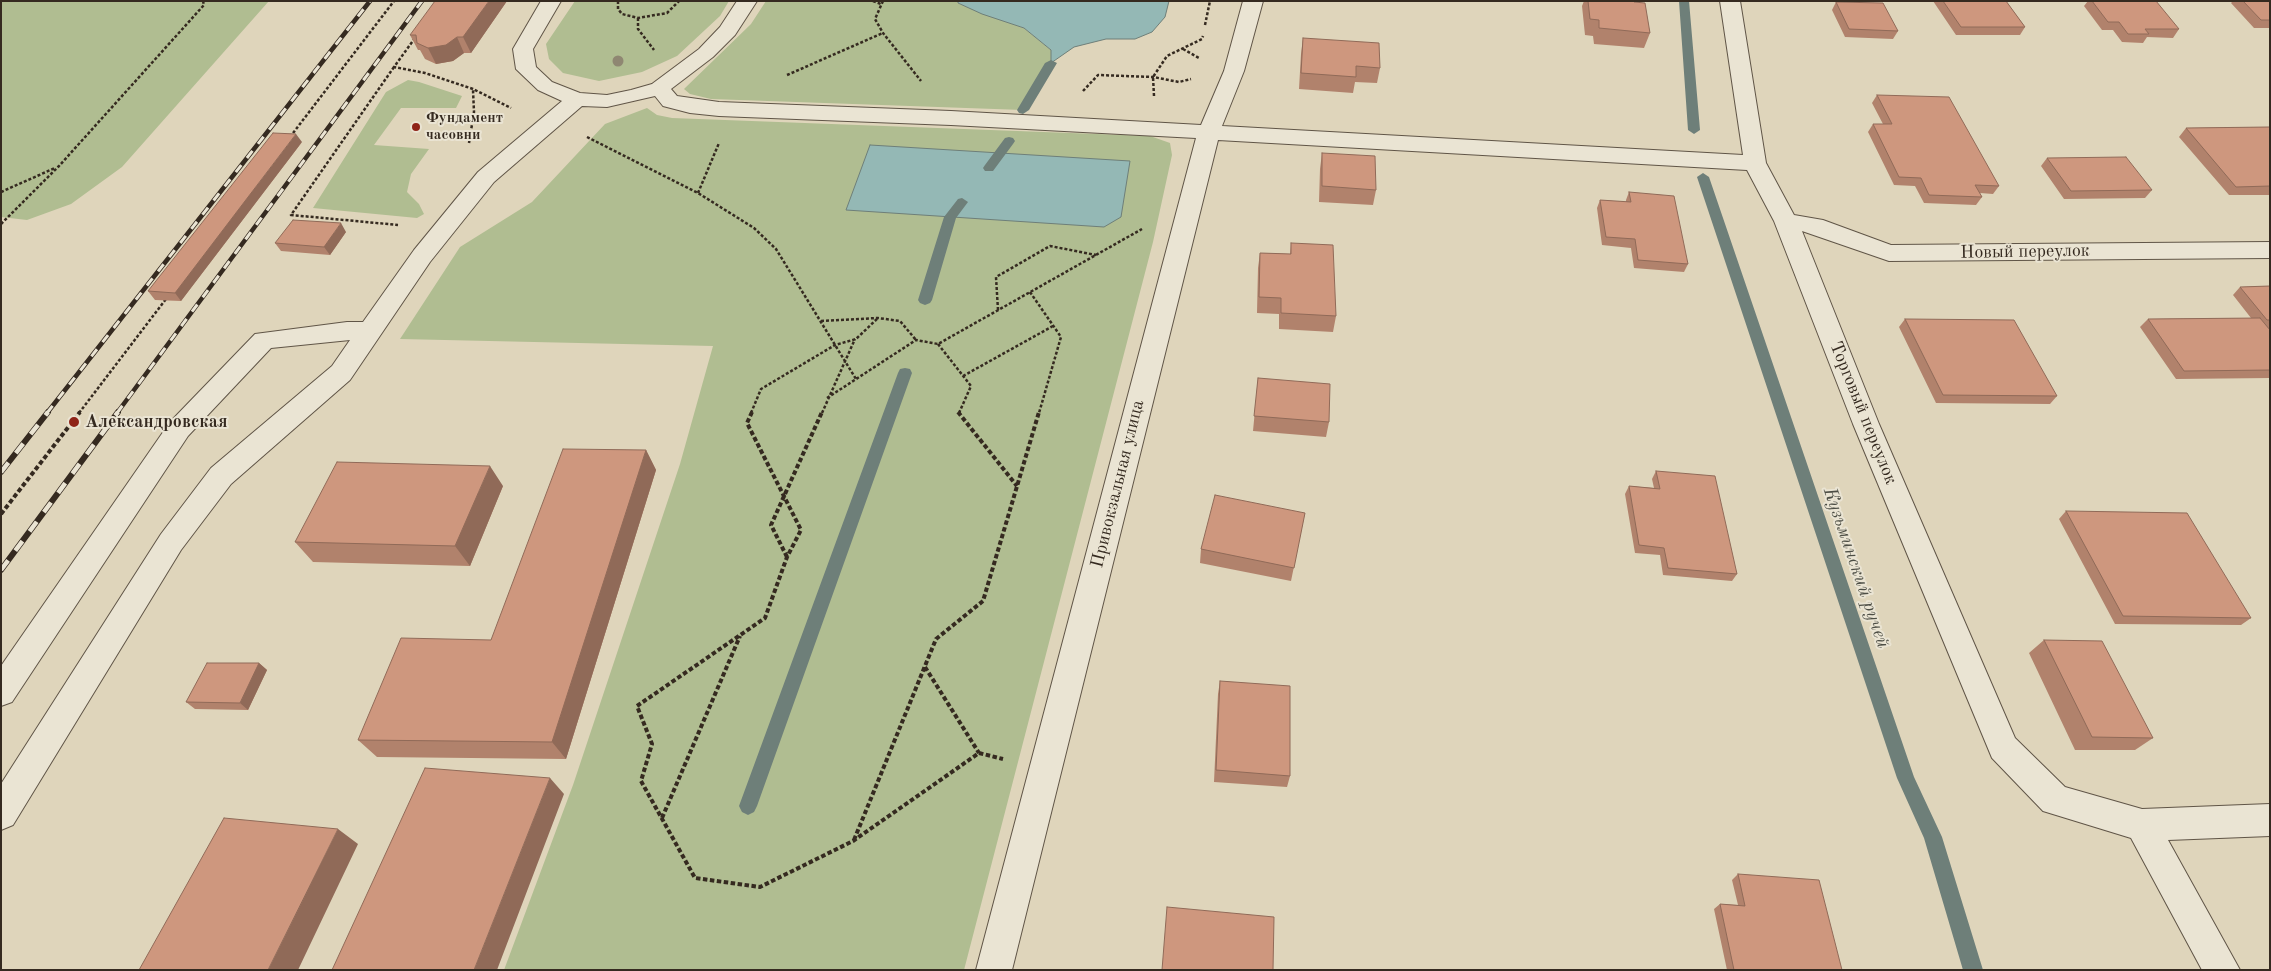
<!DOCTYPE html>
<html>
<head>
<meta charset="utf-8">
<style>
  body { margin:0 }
  #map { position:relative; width:2271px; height:971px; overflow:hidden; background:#dfd5bb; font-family:"Old Standard TT",serif }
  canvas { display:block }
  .frame { position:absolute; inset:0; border:2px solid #352a20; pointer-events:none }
</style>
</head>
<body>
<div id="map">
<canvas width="2271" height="971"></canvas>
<div class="frame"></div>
</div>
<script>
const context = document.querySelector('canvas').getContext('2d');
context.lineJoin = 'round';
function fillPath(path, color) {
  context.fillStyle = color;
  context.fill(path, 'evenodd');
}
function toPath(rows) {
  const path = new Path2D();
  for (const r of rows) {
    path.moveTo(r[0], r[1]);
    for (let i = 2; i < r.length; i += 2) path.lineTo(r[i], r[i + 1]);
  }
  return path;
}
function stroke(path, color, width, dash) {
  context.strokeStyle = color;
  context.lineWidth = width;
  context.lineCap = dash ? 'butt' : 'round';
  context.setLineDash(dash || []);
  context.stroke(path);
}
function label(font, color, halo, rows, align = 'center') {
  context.font = font + ' "Old Standard TT",serif';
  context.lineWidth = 4;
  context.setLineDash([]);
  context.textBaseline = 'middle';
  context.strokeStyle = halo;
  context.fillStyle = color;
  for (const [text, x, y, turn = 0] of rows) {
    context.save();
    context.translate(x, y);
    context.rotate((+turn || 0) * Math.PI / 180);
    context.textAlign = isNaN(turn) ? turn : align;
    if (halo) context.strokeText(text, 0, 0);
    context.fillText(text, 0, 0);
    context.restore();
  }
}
fillPath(toPath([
  [1,1,269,1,122,167,71,204,27,220,1,217],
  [575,1,729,1,720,16,677,56,642,72,599,81,563,73,549,59,546,44],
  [766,1,958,1,958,3,1024,28,1051,50,1051,63,1023,110,711,99,690,94,684,89,751,24],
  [408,80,419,82,462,96,456,108,401,108,374,145,429,149,411,174,407,192,419,204,424,214,417,218,313,208,386,92],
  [647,108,657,115,672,118,1150,136,1170,143,1172,155,1153,242,964,970,504,970,573,785,680,464,713,346,400,339,460,247,532,202,605,124]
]), '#b0bd91');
const water = toPath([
  [958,1,1169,1,1165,17,1152,32,1135,39,1106,39,1074,47,1051,63,1051,50,1024,28,982,14,958,3,958,1],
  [870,145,1130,161,1121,217,1104,227,846,210,870,145]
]);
fillPath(water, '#94b8b5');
stroke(water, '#6e7f79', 1);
fillPath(toPath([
  [1679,1,1689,1,1700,130,1694,134,1688,130,1679,1],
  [1051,60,1057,63,1029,110,1023,114,1019,113,1017,110,1045,63,1051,60],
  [1009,137,1013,138,1015,141,1013,144,993,171,985,171,983,168,985,165,1005,138,1009,137],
  [1703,173,1709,177,1914,777,1942,837,1983,970,1963,970,1924,838,1897,778,1697,177,1703,173],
  [962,198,968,202,956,218,932,300,930,303,925,305,920,303,918,300,944,217,958,199,962,198],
  [905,368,910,369,912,373,757,806,754,812,748,815,742,812,739,806,898,373,900,369,905,368]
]), '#6e7f79');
const minor = toPath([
  [541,1,561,1,533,49,536,67,552,82,580,93,607,95,631,90,652,84,699,49,720,27,737,1,757,1,735,35,713,57,671,89,677,96,719,102,951,111,1201,125,1224,71,1243,1,1263,1,1244,71,1222,126,1743,155,1720,1,1740,1,1766,163,1794,215,1823,220,1891,245,2270,242,2270,258,1889,261,1802,231,1879,424,2015,738,2065,787,2142,809,2270,804,2270,836,2168,840,2240,970,2202,970,2131,838,2043,811,1992,758,1853,424,1774,221,1747,170,1218,140,1012,970,976,970,1196,138,951,125,719,116,690,113,663,106,655,96,607,107,582,106,494,182,430,262,350,380,231,484,181,550,13,825,1,830,1,784,161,534,211,468,332,366,350,340,271,348,188,436,12,702,1,706,1,666,170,422,255,334,347,322,363,322,414,250,478,172,562,101,538,90,516,69,513,49,541,1]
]);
stroke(minor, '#605547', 2);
stroke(toPath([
  [618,1,618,9,622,14,638,18,667,13,679,1],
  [873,1,881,4],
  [883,1,875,19,883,33,921,81],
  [638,18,638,29,654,50],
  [1205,25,1210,1],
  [415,38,394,67,425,73,473,89,511,108],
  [1183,49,1199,58],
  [394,67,291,215,398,225],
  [787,75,883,33],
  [1083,91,1098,75,1153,77,1179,82,1191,79],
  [1154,96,1153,77,1167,56,1202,39,1203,36],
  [290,137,394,1],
  [587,137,698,193,754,228,776,249,856,379],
  [469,143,474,112,473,90],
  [1,192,55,168],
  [698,193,719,143],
  [1,224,59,166,204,5,203,1],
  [1030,292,1061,337,1039,413],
  [998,310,996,277,1050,246,1096,255],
  [821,321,878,318,900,321,916,340],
  [938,344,971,386,959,413],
  [963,376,1053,326],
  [827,398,916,340,938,344,1142,229],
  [79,413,166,299],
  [751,413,761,389,835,345,856,339,878,318],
  [822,413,855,339]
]), '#352a20', 2.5, [3, 2]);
stroke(toPath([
  [752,412,747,423,801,530,787,557,765,618,637,706,652,744,641,781,695,878,760,887,853,841,979,753,1003,759],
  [958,412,1017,486],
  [1,514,80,412],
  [787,557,771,525,822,412],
  [925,667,979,753],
  [662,818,740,636],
  [854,840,936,639,983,601,1039,412]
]), '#352a20', 4, [4.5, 2.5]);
fillPath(minor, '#eae4d3');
const railFar1 = toPath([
  [47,413,370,1],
  [117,413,422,1]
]);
const rail = toPath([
  [1,472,48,412],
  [1,570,118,412]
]);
stroke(railFar1, '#352a20', 4.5);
stroke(rail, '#352a20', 6);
stroke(railFar1, '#eae4d3', 3, [9]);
stroke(rail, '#eae4d3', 4.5, [12]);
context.fillStyle = '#8f8772';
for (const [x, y] of [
  [618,61]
]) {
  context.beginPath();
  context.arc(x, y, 5.5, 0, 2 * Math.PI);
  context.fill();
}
fillPath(toPath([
  [507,1,471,53,464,53,453,61,436,64,425,59,420,50,418,50,410,35],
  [1584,1,1634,1,1650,33,1644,48,1594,44,1593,36,1585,35,1582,6],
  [1933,1,2006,1,2025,27,2020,35,1956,35],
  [2088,1,2092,1,2179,29,2173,38,2147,37,2143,43,2122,42,2113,30,2102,30,2084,6],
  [2233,1,2270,1,2270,28,2254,28,2231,3],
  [1836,2,1898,31,1893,39,1845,37,1832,10],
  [1303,38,1380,68,1377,83,1355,82,1353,93,1299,89,1301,54],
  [1877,95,1999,186,1993,194,1980,193,1982,197,1976,205,1924,203,1915,186,1894,185,1868,132,1873,124,1883,124,1872,103],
  [2270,127,2270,195,2229,195,2179,137,2186,128],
  [302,142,181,301,155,300,148,291],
  [1322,153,1376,190,1373,205,1319,202,1320,169],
  [2047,158,2152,190,2145,198,2064,199,2041,166],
  [1629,192,1688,264,1684,272,1634,268,1631,248,1602,245,1597,208,1600,200,1626,202,1626,200],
  [346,232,330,255,281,251,275,243],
  [1291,243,1336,316,1333,332,1279,329,1279,314,1257,313,1258,268,1260,253,1290,254],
  [2270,286,2270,328,2268,328,2270,330,2270,378,2176,379,2140,327,2148,319,2251,318,2233,295,2240,287],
  [1905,319,2057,396,2050,404,1936,403,1899,327],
  [1258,378,1329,422,1326,437,1253,431],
  [646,450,656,470,566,759,377,757,358,740,491,640],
  [1656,471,1737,574,1732,581,1663,575,1660,555,1635,553,1625,494,1629,486,1654,488,1652,479],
  [503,486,470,566,313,562,295,542],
  [2066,511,2251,618,2241,625,2115,624,2059,519],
  [1305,513,1291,581,1200,563,1201,549],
  [2044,640,2153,738,2135,750,2075,750,2029,653],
  [259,663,267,670,248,710,195,709,186,702],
  [1220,681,1290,776,1287,787,1214,782,1218,694],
  [1738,874,1842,970,1727,970,1714,909,1720,904,1738,905,1732,880]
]), '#b1826c');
fillPath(toPath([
  [489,1,507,1,471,53,463,37],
  [457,37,464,53,453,61,436,64,428,48],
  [296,134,302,142,181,301,175,293],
  [341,223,346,232,330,255,324,247],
  [646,450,656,470,566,759,552,742],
  [490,466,503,486,470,566,455,546],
  [259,663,267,670,248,710,240,703],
  [550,778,564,794,497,970,474,970],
  [338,829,358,844,298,970,268,970]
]), '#906a58');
const building = toPath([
  [435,1,489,1,463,37,457,37,446,45,428,48,417,43,416,35,410,35,435,1],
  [1588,1,1634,1,1634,2,1645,3,1650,33,1599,28,1599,20,1590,19,1588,1],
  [1943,1,2006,1,2025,27,1961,27,1943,1],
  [2092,1,2156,1,2179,29,2145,29,2149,34,2128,34,2119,22,2108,22,2092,1],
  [2243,1,2270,1,2270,20,2261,20,2243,1],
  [1836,2,1883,3,1898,31,1849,29,1836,2],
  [1303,38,1379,43,1380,68,1356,66,1356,77,1301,73,1303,38],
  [1877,95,1949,97,1999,186,1975,185,1982,197,1929,195,1921,178,1899,177,1873,124,1892,124,1877,95],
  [2270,127,2270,186,2236,187,2186,128,2270,127],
  [273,133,296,134,175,293,148,291,273,133],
  [1322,153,1375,156,1376,190,1322,186,1322,153],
  [2126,157,2152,190,2071,191,2047,158,2126,157],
  [1629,192,1674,196,1688,264,1638,260,1635,239,1606,237,1600,200,1631,202,1629,192],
  [293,220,341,223,324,247,275,243,293,220],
  [1291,243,1333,245,1336,316,1281,313,1281,298,1259,297,1260,253,1291,254,1291,243],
  [2270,286,2270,320,2267,320,2240,287,2270,286],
  [2260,318,2270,330,2270,370,2184,371,2148,319,2260,318],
  [1905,319,2014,320,2057,396,1943,395,1905,319],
  [1258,378,1330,384,1329,422,1254,416,1258,378],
  [563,449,646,450,552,742,358,740,401,638,491,640,563,449],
  [337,462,490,466,455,546,295,542,337,462],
  [1656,471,1715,476,1737,574,1668,568,1664,548,1639,545,1629,486,1660,489,1656,471],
  [1215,495,1305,513,1294,568,1201,549,1215,495],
  [2066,511,2187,513,2251,618,2123,616,2066,511],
  [2044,640,2102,641,2153,738,2092,737,2044,640],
  [207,663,259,663,240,703,186,702,207,663],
  [1220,681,1290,686,1290,776,1216,770,1220,681],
  [425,768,550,778,474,970,332,970,425,768],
  [224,818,338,829,268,970,139,970,224,818],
  [1738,874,1819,880,1842,970,1734,970,1720,904,1745,906,1738,874],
  [1167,907,1274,917,1273,970,1162,970,1167,907]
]);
fillPath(building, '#ce977e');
stroke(building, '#906a58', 1);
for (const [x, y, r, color] of [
  [416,127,5,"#8f2418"],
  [74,422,6,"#8f2418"]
]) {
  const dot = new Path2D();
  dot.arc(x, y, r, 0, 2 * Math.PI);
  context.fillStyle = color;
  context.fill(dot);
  stroke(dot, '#eae4d3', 2);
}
label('bold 15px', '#352a20', '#eae4d3', [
  ["Фундамент",426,118],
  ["часовни",426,135]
], 'left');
label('18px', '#352a20', '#eae4d3', [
  ["Новый переулок",2025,252,-1],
  ["Торговый переулок",1863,413,68],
  ["Привокзальная улица",1118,484,-76]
]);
label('bold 18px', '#352a20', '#eae4d3', [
  ["Александровская",85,422]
], 'left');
label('italic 19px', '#4d4e45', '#eae4d3', [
  ["Кузьминский ручей",1856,568,71]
]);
</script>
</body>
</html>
